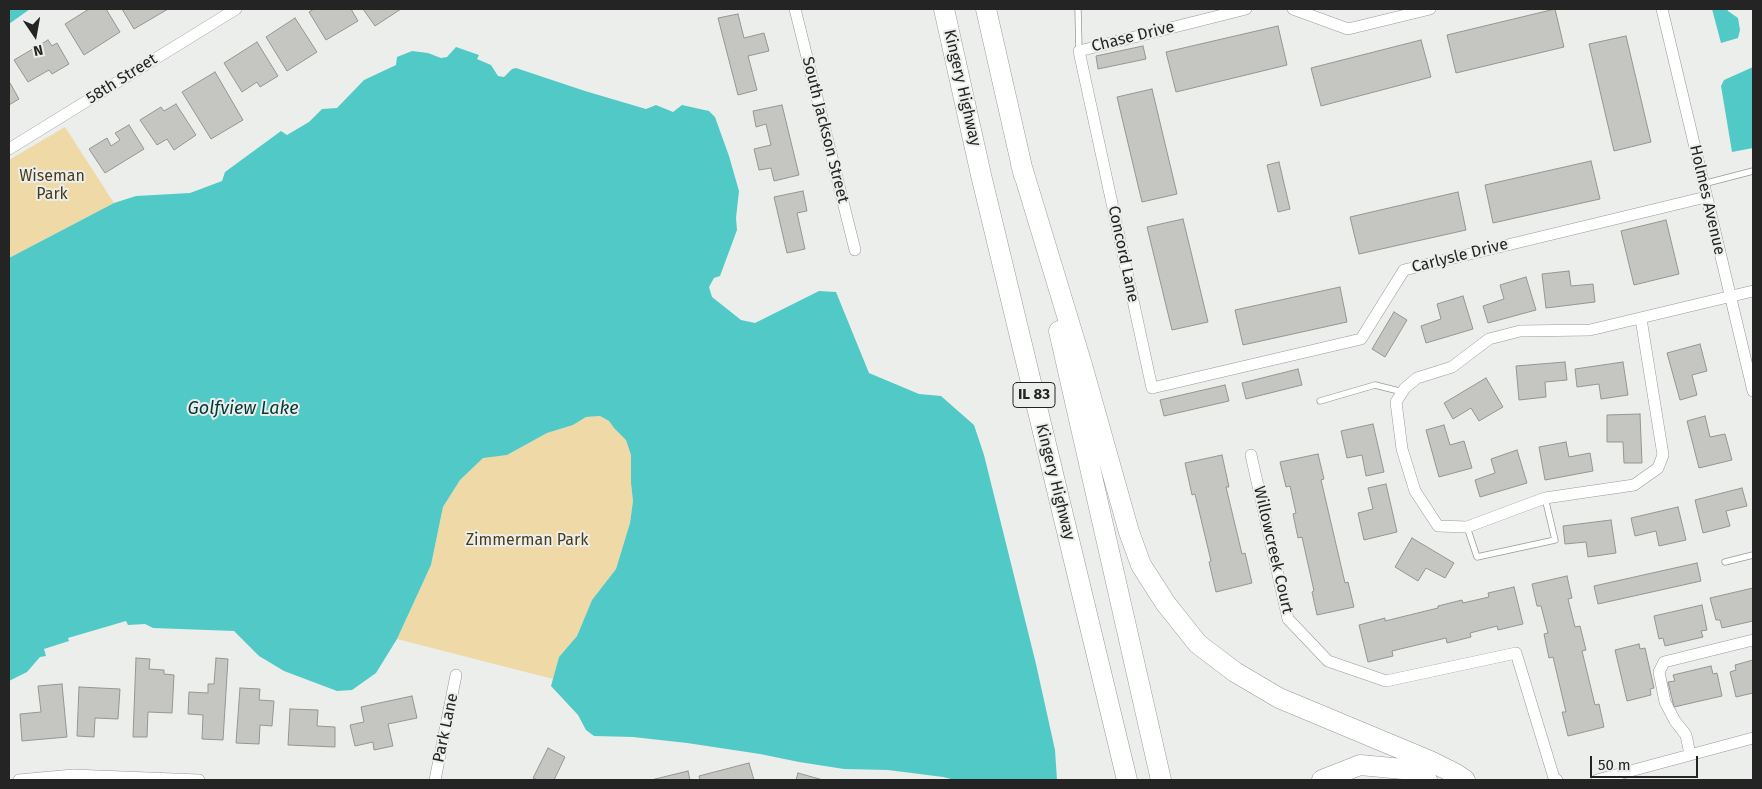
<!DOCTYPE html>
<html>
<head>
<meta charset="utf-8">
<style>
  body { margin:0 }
  #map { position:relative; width:1762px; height:789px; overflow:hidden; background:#eceeeb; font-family:"Fira Sans",sans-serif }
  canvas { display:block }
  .frame { position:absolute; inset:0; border:10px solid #232423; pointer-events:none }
  .north { position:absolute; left:10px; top:10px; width:50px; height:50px; -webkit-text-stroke:4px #eceeeb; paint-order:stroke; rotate:168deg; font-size:14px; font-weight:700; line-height:20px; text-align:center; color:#232423 }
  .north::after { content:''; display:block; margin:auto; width:18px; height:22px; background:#232423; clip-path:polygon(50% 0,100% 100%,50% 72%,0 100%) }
  .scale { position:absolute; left:1590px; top:756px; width:108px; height:22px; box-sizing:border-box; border:2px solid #232423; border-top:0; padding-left:6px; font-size:15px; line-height:18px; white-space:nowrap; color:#232423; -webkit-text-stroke:4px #eceeeb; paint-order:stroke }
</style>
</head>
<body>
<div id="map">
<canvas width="1762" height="789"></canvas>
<div class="frame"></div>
<div class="north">N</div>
<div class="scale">50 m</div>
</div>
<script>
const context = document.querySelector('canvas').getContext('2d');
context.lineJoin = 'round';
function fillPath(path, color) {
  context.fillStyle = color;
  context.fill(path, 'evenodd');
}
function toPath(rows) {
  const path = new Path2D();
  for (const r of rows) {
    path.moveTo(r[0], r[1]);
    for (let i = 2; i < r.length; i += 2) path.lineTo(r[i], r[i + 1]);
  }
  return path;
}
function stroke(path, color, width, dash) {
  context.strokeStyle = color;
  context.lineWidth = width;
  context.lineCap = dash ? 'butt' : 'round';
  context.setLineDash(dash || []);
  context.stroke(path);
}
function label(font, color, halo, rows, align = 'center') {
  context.font = font + ' "Fira Sans",sans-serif';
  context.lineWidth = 4;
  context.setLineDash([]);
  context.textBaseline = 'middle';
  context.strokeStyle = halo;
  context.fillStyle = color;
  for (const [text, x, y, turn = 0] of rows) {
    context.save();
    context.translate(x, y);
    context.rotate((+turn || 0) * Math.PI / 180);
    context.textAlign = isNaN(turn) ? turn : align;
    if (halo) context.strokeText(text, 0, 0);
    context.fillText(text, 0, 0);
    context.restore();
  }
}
fillPath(toPath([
  [65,127,114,203,9,258,9,160],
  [600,416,609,421,614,428,626,439,631,455,631,483,633,501,630,523,616,569,592,600,577,636,559,657,553,679,397,639,431,565,443,507,460,480,483,457,507,455,547,433,573,425,586,417]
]), '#eed9a7');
fillPath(toPath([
  [9,9,30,9,9,24],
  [1712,9,1727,9,1728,11,1738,18,1740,30,1738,38,1721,43],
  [456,47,479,55,477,59,491,65,498,76,504,77,512,69,516,68,585,91,646,109,656,105,673,112,682,105,709,111,715,117,729,156,739,191,736,218,737,230,720,276,714,278,709,287,712,297,741,320,755,323,819,291,836,292,869,373,919,394,941,396,974,425,984,455,1036,664,1055,750,1057,780,955,780,943,777,888,770,844,769,799,762,760,754,687,743,633,737,594,736,586,730,578,715,551,686,559,657,577,636,592,600,616,569,630,523,633,501,631,483,631,455,626,440,614,428,609,421,600,416,586,417,573,425,547,433,507,455,483,458,460,480,443,507,431,565,397,639,376,673,352,690,337,691,284,671,259,656,234,631,153,628,145,624,128,625,126,621,68,638,69,641,44,649,46,656,40,657,27,672,9,681,9,258,114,203,136,196,190,193,222,181,225,172,281,131,287,135,309,122,322,109,337,108,364,80,396,65,397,57,412,51,428,53,441,58,447,57],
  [1753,67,1753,148,1732,152,1721,86,1724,80]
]), '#51cac7');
const building = toPath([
  [89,9,106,9,120,32,84,55,65,24,89,9],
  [122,9,168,9,134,29,122,9],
  [314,9,351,9,358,21,326,40,309,12,314,9],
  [363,9,401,9,375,26,363,9],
  [1555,9,1564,47,1456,73,1447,35,1555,9],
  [738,14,744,38,764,33,769,51,748,56,757,90,738,95,718,18,738,14],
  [295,18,317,52,287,71,266,37,295,18],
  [1278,26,1287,65,1176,92,1166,52,1278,26],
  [1626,36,1651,142,1614,151,1589,44,1626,36],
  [48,40,52,46,57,43,69,64,52,74,49,70,28,82,14,60,48,40],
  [1421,40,1431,77,1321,106,1311,68,1421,40],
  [257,42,278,76,260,87,257,82,242,92,224,63,257,42],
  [1143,46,1146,59,1098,69,1096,56,1143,46],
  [215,72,243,120,211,139,182,92,215,72],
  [9,83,10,83,19,99,9,105,9,83],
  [1152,89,1177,194,1142,202,1117,97,1152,89],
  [176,104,196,135,174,150,167,139,157,145,140,120,161,107,164,111,176,104],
  [782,105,799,175,774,181,771,168,759,170,754,149,771,145,766,124,756,127,753,111,782,105],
  [129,125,144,149,105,173,89,149,107,138,111,146,120,140,115,133,129,125],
  [1591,161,1600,199,1493,223,1485,185,1591,161],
  [1279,162,1290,209,1278,212,1267,165,1279,162],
  [803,191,807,211,797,213,805,249,787,253,774,197,803,191],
  [1458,192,1466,230,1359,254,1350,217,1458,192],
  [1183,219,1208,322,1172,330,1147,227,1183,219],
  [1666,220,1679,274,1634,285,1621,231,1666,220],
  [1569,271,1571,286,1593,284,1595,302,1546,308,1542,274,1569,271],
  [1526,277,1536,310,1488,323,1483,306,1504,299,1500,285,1526,277],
  [1340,287,1347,322,1243,345,1235,310,1340,287],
  [1463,296,1473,329,1426,343,1421,326,1441,319,1437,304,1463,296],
  [1394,312,1407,320,1385,357,1372,349,1394,312],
  [1700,344,1707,371,1692,375,1697,395,1680,400,1667,353,1700,344],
  [1565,362,1567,380,1545,382,1546,397,1519,400,1516,366,1565,362],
  [1623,362,1628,395,1601,399,1599,384,1577,387,1575,369,1623,362],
  [1298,369,1302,385,1246,399,1242,383,1298,369],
  [1486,378,1503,407,1479,421,1471,408,1453,419,1444,403,1486,378],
  [1225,385,1229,401,1164,416,1160,400,1225,385],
  [1640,414,1642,463,1624,463,1623,442,1607,442,1607,415,1640,414],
  [1705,416,1710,437,1725,434,1732,460,1699,468,1687,421,1705,416],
  [1373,424,1384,472,1366,476,1362,455,1347,458,1341,431,1373,424],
  [1444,425,1450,445,1464,441,1472,468,1439,477,1426,430,1444,425],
  [1566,442,1569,457,1590,453,1593,471,1545,480,1539,447,1566,442],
  [1517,450,1527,483,1480,497,1475,480,1495,473,1491,459,1517,450],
  [1318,454,1324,479,1321,480,1345,583,1348,582,1354,607,1317,615,1312,592,1314,591,1302,537,1298,538,1293,514,1296,513,1290,486,1286,487,1280,462,1318,454],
  [1222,455,1229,487,1226,487,1242,554,1245,553,1252,583,1216,592,1209,562,1211,561,1195,494,1192,495,1185,463,1222,455],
  [1386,484,1397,532,1364,540,1358,513,1373,509,1368,488,1386,484],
  [1742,488,1747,506,1726,511,1730,526,1703,533,1695,500,1742,488],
  [1678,507,1686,540,1659,546,1656,531,1635,536,1631,518,1678,507],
  [1611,520,1616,553,1588,557,1586,542,1565,544,1563,526,1611,520],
  [1412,538,1454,563,1445,578,1426,568,1418,581,1395,567,1412,538],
  [1697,563,1701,581,1598,604,1594,586,1697,563],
  [1567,576,1572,598,1568,599,1575,627,1580,626,1586,650,1582,651,1595,705,1599,704,1604,727,1568,736,1562,712,1566,712,1553,657,1549,658,1544,634,1548,633,1541,606,1537,606,1532,584,1567,576],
  [1514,587,1523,624,1498,630,1497,626,1470,633,1471,637,1447,643,1446,638,1392,651,1393,656,1368,662,1359,625,1385,618,1385,621,1438,608,1438,606,1462,600,1463,603,1489,597,1488,593,1514,587],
  [1753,588,1753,621,1722,628,1720,620,1716,620,1710,598,1753,588],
  [1702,605,1707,630,1701,631,1703,637,1665,646,1663,638,1659,639,1654,616,1702,605],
  [1639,644,1640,649,1645,648,1654,688,1650,689,1651,695,1627,701,1615,650,1639,644],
  [136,658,150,659,149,669,164,670,164,674,174,675,172,713,148,712,147,737,133,737,136,658],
  [216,658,228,659,223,740,202,739,203,715,188,714,189,692,208,693,208,684,214,684,216,658],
  [1753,660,1753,693,1736,697,1730,672,1736,670,1735,665,1753,660],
  [1711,666,1713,674,1717,673,1722,696,1674,707,1668,682,1675,681,1673,675,1711,666],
  [62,684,67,737,22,741,20,714,41,712,38,686,62,684],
  [79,687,120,689,118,719,95,718,94,737,77,736,79,687],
  [240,688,260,689,259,700,274,701,272,726,260,725,259,744,236,743,240,688],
  [412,696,417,718,388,724,393,746,374,750,373,742,355,746,350,725,364,722,361,707,412,696],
  [290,709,318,710,317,726,335,727,335,747,288,745,290,709],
  [548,748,565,757,554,780,538,780,533,778,548,748],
  [749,763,754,780,700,780,699,776,749,763],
  [688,771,690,780,651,780,688,771],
  [798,773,823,780,796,780,798,773]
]);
fillPath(building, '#c5c5c2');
stroke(building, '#959693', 1);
const service = toPath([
  [1078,9,1079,51],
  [1703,184,1753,171],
  [1320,401,1375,385,1403,392],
  [1467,527,1477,557,1555,540,1545,498],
  [1725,562,1753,555]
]);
const minor = toPath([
  [795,9,855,250],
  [1246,9,1079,51,1152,388,1361,339,1404,270,1706,197],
  [1293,9,1348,29,1430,9],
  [1662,9,1753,391],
  [9,149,236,9],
  [1641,319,1663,455,1658,468,1634,485,1545,498,1467,527,1438,526,1415,491,1402,449,1396,402,1405,388,1417,378,1452,367,1489,339,1520,331,1590,330,1753,291],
  [1251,455,1288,619,1328,661,1386,681,1516,653,1554,778,1557,780],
  [1690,754,1686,735,1675,721,1665,702,1659,672,1664,662,1753,640],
  [19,780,73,775,199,780],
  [435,780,456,675],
  [1597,780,1753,738]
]);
const motorway = toPath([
  [944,9,981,175,1127,780],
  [986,9,1024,176],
  [1021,164,1082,365,1129,532,1141,565,1166,604,1198,644,1235,672,1279,698,1430,761,1456,774,1465,780],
  [1059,331,1161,780],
  [1322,780,1360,765,1403,769,1427,780]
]);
stroke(service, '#989a98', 7);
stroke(minor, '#989a98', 12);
stroke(motorway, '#989a98', 21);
stroke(service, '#fff', 5.5);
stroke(minor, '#fff', 11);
stroke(motorway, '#fff', 20);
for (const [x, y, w] of [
  [1034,395,42]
]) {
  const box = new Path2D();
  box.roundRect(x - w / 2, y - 12.5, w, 25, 4);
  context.fillStyle = '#eceeeb';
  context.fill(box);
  stroke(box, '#232423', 1);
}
label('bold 15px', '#232423', null, [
  ["IL 83",1034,395]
]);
label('16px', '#232423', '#eceeeb', [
  ["Chase Drive",1133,37,-14],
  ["58th Street",122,79,-32],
  ["Kingery Highway",962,88,77],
  ["South Jackson Street",825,130,76],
  ["Holmes Avenue",1707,200,77],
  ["Concord Lane",1123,254,78],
  ["Carlysle Drive",1460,256,-14],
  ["Kingery Highway",1055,482,76],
  ["Willowcreek Court",1273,550,77],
  ["Park Lane",446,728,-78]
]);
label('16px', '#4a3c19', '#eceeeb', [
  ["Wiseman",52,177],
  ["Park",52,195],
  ["Zimmerman Park",527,541]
]);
label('italic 18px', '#003a39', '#eceeeb', [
  ["Golfview Lake",243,409]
]);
</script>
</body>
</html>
